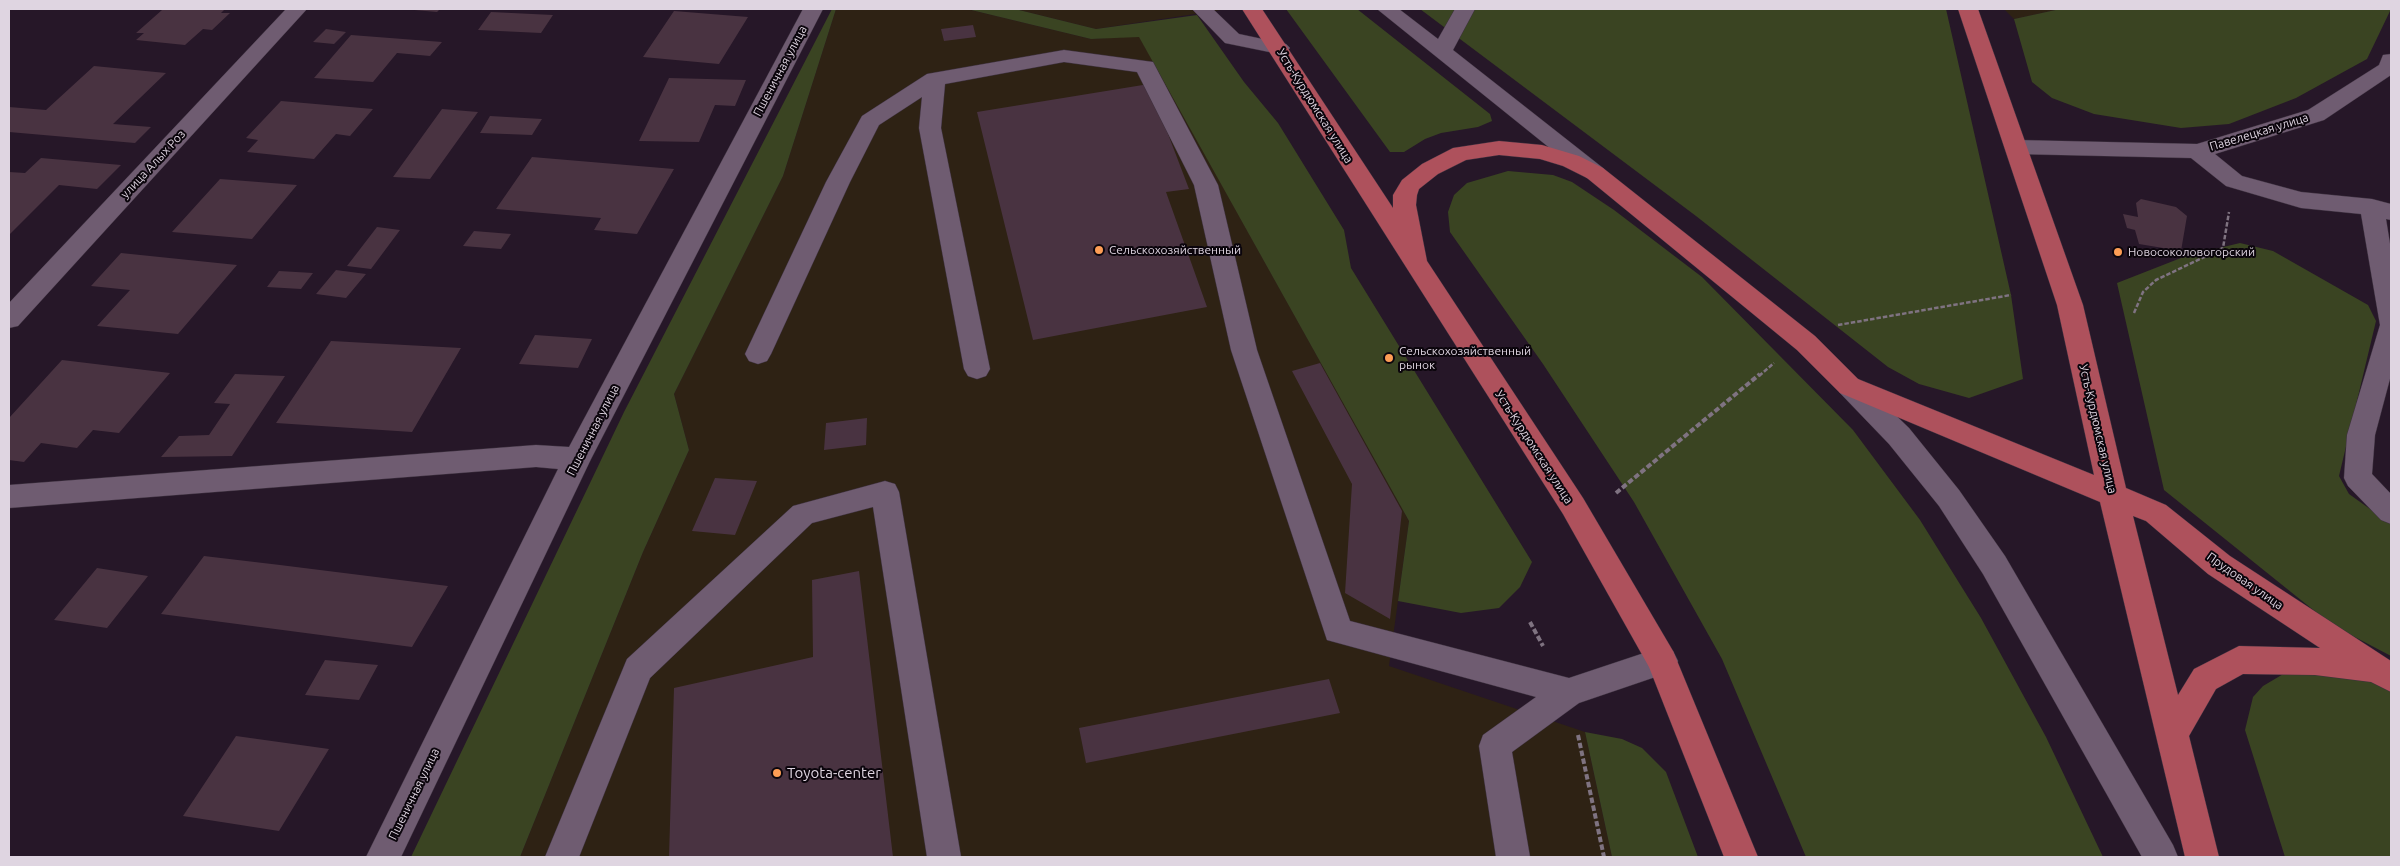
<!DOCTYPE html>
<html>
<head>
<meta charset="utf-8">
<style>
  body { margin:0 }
  #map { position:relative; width:2400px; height:866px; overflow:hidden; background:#261728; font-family:Ubuntu,sans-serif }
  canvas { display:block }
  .frame { position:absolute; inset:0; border:10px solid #dfd5e1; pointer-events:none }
</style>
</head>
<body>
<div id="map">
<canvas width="2400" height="866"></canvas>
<div class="frame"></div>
</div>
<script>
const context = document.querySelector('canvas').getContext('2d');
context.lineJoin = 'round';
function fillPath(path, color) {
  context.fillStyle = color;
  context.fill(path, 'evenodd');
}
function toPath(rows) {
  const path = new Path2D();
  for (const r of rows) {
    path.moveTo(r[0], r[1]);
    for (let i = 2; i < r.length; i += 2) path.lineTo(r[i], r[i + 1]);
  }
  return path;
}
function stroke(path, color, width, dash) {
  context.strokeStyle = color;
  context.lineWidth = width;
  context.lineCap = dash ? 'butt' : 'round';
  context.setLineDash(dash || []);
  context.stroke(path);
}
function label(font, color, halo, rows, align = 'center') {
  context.font = font + ' Ubuntu,sans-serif';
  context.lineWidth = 4;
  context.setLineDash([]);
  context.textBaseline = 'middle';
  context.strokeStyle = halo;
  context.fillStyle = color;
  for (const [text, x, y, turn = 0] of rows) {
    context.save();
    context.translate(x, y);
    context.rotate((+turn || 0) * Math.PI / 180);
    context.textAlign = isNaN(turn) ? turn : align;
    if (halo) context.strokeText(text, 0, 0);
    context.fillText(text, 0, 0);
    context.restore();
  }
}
fillPath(toPath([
  [836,9,967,9,1091,39,1139,36,1409,521,1389,666,1585,732,1612,857,520,857,643,552,689,450,674,394,783,176],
  [1015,9,1221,9,1221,10,1096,29],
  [2004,9,2060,9,2014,19]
]), '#2e2214');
fillPath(toPath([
  [832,9,836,9,783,176,674,394,689,450,643,552,520,857,411,857,624,412],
  [967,9,1015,9,1096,29,1197,15,1244,82,1278,123,1344,230,1351,268,1532,562,1520,587,1499,608,1461,613,1398,601,1409,521,1139,37,1091,39],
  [1286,9,1357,9,1490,114,1492,121,1478,127,1441,133,1425,139,1404,152,1390,152],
  [1420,9,1946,9,2011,295,2023,379,1969,398,1919,384,1888,367,1696,216],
  [2060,9,2391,9,2367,59,2296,98,2229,124,2181,128,2094,114,2052,98,2032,82,2014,19],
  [1508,171,1553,175,1572,182,1614,210,1702,277,1853,430,1920,520,1981,618,2046,737,2103,857,1806,857,1722,659,1634,502,1543,364,1450,232,1448,212,1454,195,1467,183],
  [2240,243,2273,251,2368,305,2376,321,2339,476,2349,494,2391,524,2391,656,2332,625,2164,490,2117,283,2186,256],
  [2318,670,2369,681,2391,692,2391,857,2285,857,2245,730,2253,697,2263,686,2285,673],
  [1585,732,1622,739,1642,748,1666,772,1698,857,1612,857]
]), '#3a4422');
fillPath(toPath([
  [221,9,225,9,221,13,230,13,212,30,203,29,185,45,136,40,144,33,136,33,162,10],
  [403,9,440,9,437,12],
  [674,11,748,17,719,64,643,57],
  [491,12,553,15,541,33,478,30],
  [973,25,976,37,944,41,941,29],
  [326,29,346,32,334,44,313,42],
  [351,35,442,42,430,56,397,53,373,82,314,78],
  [94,66,166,73,113,124,151,127,135,143,9,132,9,107,46,110],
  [669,78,746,80,735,106,715,105,699,142,639,141],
  [1149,84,1189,189,1166,192,1207,307,1033,340,977,112],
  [281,101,373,109,350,136,336,134,314,159,247,152,258,140,246,138],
  [442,109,478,112,430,179,393,177],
  [490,116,542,119,532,135,480,133],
  [532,157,674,169,637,234,594,230,601,218,496,209],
  [41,158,121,165,97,189,59,185,9,235,9,172,25,173],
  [220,179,297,185,252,239,172,232],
  [2141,199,2176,207,2187,216,2181,251,2139,244,2135,230,2127,228,2123,214,2138,217,2136,203],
  [377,227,400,230,371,269,347,266],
  [474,231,511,234,501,249,463,246],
  [121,253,237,265,178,334,97,326,130,290,91,286],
  [336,270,366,274,346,298,316,294],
  [279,271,313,273,301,289,267,287],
  [535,335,592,339,578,368,519,364],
  [331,341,461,348,412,432,276,423],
  [62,360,170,373,119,433,93,430,77,448,41,443,24,462,9,460,9,418],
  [1320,363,1402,511,1390,619,1345,593,1352,484,1292,371],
  [235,374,285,376,232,456,161,457,179,436,209,435,230,404,214,403],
  [867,418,866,445,824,450,826,423],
  [715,478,757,481,735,535,692,531],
  [204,556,280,565,448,586,412,647,161,614],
  [97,568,148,576,107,628,54,620],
  [859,571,893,857,669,857,674,688,813,657,812,580],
  [325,660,378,665,359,700,305,695],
  [1329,679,1340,713,1086,763,1079,728],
  [236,736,329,749,279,831,183,816]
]), '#493341');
const minor = toPath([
  [286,9,307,9,18,326,9,328,9,303,286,9],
  [803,9,823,9,591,459,401,857,366,857,558,469,536,467,9,508,9,485,536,445,569,447,803,9],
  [1192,9,1213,9,1239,34,1286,44,1290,48,1286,52,1279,54,1225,43,1192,9],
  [1377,9,1399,9,1438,39,1455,9,1475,9,1453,50,1603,168,1607,173,1603,178,1595,181,1587,178,1377,9],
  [1064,50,1153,62,1218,185,1257,350,1350,621,1569,678,1662,647,1673,651,1678,661,1673,671,1579,703,1512,752,1530,857,1496,857,1479,746,1483,735,1536,697,1327,640,1231,350,1194,185,1137,72,1064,62,945,84,941,128,990,369,986,376,977,379,968,376,964,369,919,128,922,97,879,125,850,182,771,354,767,361,758,364,749,361,745,354,826,182,862,116,927,74,1064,50],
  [2391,54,2391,75,2324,120,2215,154,2242,176,2301,192,2372,199,2391,204,2391,220,2386,219,2391,250,2391,375,2375,435,2372,474,2391,494,2391,524,2381,520,2348,486,2344,478,2347,435,2380,325,2361,214,2301,208,2226,186,2191,158,2017,154,2009,152,2006,147,2009,142,2017,140,2197,144,2308,110,2379,65,2383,55,2391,54],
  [1849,376,1858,379,1909,428,1959,490,2005,556,2173,845,2178,857,2142,857,1983,574,1939,506,1889,444,1840,393,1836,386,1840,379,1849,376],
  [885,481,895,484,899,492,961,857,927,857,873,507,812,523,650,678,579,857,545,857,627,659,793,506,885,481]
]);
const major = toPath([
  [1242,9,1262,9,1393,208,1393,195,1402,180,1422,164,1453,148,1499,141,1542,145,1579,156,1603,168,1815,336,1858,379,2094,475,2057,305,1958,9,1978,9,2083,305,2126,488,2166,505,2230,556,2391,661,2391,692,2371,682,2315,675,2243,674,2216,689,2189,736,2219,857,2185,857,2100,502,1840,393,1797,350,1587,178,1563,166,1540,159,1499,155,1466,160,1438,174,1419,189,1417,195,1416,205,1427,261,1583,498,1673,651,1758,857,1724,857,1649,667,1563,514,1242,9],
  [2133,516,2146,521,2208,574,2320,648,2239,646,2194,669,2178,695,2133,516]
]);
stroke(minor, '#3d313f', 1);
stroke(major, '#3d313f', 1);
stroke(toPath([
  [2134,313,2143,292,2156,280,2223,248,2229,212],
  [1838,325,2011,295],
  [1759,376,1774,363]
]), '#7f7381', 2.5, [4.5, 2]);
stroke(toPath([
  [1616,493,1760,374],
  [1530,622,1543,646],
  [1578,735,1604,857]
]), '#7f7381', 4, [5.5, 2.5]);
fillPath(minor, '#6f5c71');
fillPath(major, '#ae515c');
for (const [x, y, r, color] of [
  [1099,250,5,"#fd9d55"],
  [2118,252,5,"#fd9d55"],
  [1389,358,5,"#fd9d55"],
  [777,773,5,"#fd9d55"]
]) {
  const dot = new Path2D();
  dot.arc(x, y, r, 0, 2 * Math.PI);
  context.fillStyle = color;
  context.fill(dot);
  stroke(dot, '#0b050c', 2);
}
label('12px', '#dfd5e1', '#0b050c', [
  ["Пшеничная улица",780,71,-62],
  ["Усть-Курдюмская улица",1315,106,58],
  ["Павелецкая улица",2259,132,-17],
  ["улица Алых Роз",153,164,-47],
  ["Усть-Курдюмская улица",2098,429,77],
  ["Пшеничная улица",593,430,-63],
  ["Усть-Курдюмская улица",1534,447,57],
  ["Прудовая улица",2245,581,35],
  ["Пшеничная улица",414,794,-64]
]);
label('12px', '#dfd5e1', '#0b050c', [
  ["Сельскохозяйственный",1109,250],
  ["Новосоколовогорский",2128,252],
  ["Сельскохозяйственный",1399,351],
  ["рынок",1399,365]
], 'left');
label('15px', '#dfd5e1', '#0b050c', [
  ["Toyota-center",787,773]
], 'left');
</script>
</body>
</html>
